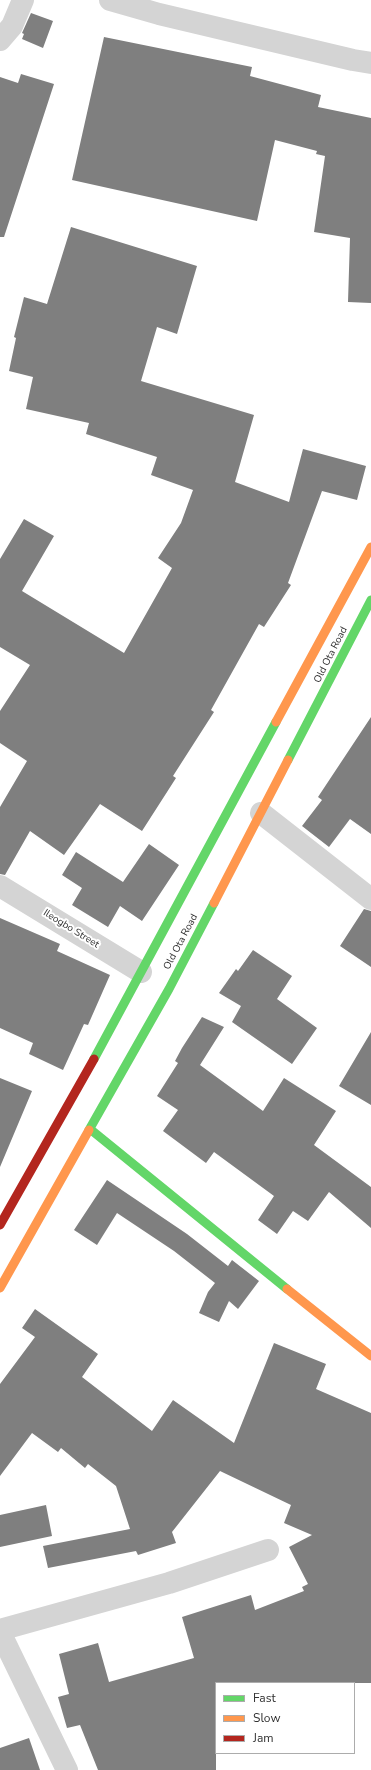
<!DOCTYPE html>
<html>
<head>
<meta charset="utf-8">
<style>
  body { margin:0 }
  #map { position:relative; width:371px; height:1770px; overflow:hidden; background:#fff; font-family:"Nunito Sans",sans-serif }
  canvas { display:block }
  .legend { position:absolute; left:215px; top:1682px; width:140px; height:72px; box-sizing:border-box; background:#fff; border:1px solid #acacac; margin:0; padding:5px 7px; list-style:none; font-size:12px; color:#303030 }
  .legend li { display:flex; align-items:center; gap:8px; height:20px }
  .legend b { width:20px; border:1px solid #acacac }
</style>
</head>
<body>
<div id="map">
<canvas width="371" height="1770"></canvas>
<ul class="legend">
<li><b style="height:5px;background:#63d668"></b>Fast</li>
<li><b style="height:5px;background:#ff974d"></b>Slow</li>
<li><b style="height:5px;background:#b3261e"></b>Jam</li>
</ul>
</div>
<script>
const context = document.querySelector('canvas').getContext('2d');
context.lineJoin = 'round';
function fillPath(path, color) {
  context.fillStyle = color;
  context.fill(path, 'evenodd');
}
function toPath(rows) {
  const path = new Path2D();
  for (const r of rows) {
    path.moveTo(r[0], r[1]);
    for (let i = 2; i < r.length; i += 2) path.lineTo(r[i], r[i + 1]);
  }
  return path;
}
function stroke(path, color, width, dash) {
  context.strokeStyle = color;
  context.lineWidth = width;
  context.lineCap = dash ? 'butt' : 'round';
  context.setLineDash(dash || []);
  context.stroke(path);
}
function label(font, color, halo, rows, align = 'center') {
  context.font = font + ' "Nunito Sans",sans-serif';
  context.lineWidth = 4;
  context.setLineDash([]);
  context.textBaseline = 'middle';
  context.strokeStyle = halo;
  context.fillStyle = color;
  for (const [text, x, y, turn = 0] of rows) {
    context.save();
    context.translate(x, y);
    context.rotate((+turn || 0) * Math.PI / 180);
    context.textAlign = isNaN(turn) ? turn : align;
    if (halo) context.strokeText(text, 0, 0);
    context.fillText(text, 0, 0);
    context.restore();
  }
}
fillPath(toPath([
  [31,13,53,21,43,48,22,39,24,34,22,33],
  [104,37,252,67,250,76,321,95,318,107,371,118,371,303,348,302,350,238,314,232,325,156,316,154,317,151,275,140,257,221,72,180],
  [21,74,54,84,4,237,0,237,0,77,18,83],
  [71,227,197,266,177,334,157,327,141,381,254,415,235,482,289,502,303,449,366,466,357,500,322,491,288,583,291,585,264,627,259,624,211,710,214,712,173,776,176,778,142,831,100,804,64,855,30,831,5,875,0,874,0,807,27,761,0,743,0,711,30,665,0,647,0,559,24,519,54,536,22,591,124,653,172,568,158,558,181,523,193,490,151,475,157,457,86,434,89,423,26,409,33,377,9,371,16,338,14,337,24,297,47,304],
  [371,717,371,834,350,819,329,847,302,826,322,800,318,797],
  [149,844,179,865,142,921,120,906,108,927,72,905,82,888,62,875,76,852,123,882],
  [364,909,371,911,371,967,340,946],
  [0,918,60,944,57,951,110,975,88,1025,84,1024,63,1070,29,1054,33,1043,0,1028],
  [253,950,292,976,277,999,317,1028,292,1064,232,1022,241,1006,219,993,236,969,238,971],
  [202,1017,224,1027,200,1065,263,1111,284,1078,336,1111,314,1145,371,1187,371,1228,329,1192,308,1221,293,1211,277,1234,258,1220,274,1196,214,1152,206,1163,163,1131,178,1110,157,1096,178,1063,175,1061,182,1048],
  [371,1032,371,1105,339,1086],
  [0,1078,32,1091,0,1167],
  [107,1180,187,1234,228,1266,232,1260,259,1281,238,1309,229,1301,219,1322,199,1313,208,1292,215,1283,174,1251,117,1213,97,1245,74,1230],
  [35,1309,98,1354,82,1377,152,1431,173,1400,234,1443,274,1343,326,1364,316,1389,371,1413,371,1683,216,1683,216,1770,98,1770,80,1725,67,1728,58,1697,69,1694,59,1654,98,1643,109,1682,194,1658,182,1617,251,1595,255,1610,304,1591,302,1587,308,1584,289,1547,312,1535,284,1523,291,1505,220,1471,172,1532,176,1543,138,1555,136,1551,48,1568,43,1546,130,1529,116,1486,88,1464,85,1468,61,1448,58,1452,32,1433,0,1476,0,1384,35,1337,22,1328],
  [46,1505,52,1536,0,1547,0,1515],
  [29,1738,40,1770,0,1770,0,1748]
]), '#7f7f7f');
stroke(toPath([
  [110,0,159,14,353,60,371,63],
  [0,40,12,26,23,0],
  [261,813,371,899],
  [0,886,141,972],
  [0,1630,169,1583,268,1550],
  [0,1632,67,1770]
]), '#d4d4d4', 22);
stroke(toPath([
  [288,760,371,600],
  [94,1059,276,722],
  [90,1129,287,1289],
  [89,1130,169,989,214,903]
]), '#63d668', 9);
stroke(toPath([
  [276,722,371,547],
  [214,903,288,760],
  [0,1288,89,1130],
  [287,1289,371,1356]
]), '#ff974d', 9);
stroke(toPath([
  [0,1225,94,1059]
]), '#b3261e', 9);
label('10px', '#303030', '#fff', [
  ["Old Ota Road",331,655,-63],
  ["Ileogbo Street",71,929,32],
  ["Old Ota Road",181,942,-62]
]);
</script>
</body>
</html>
